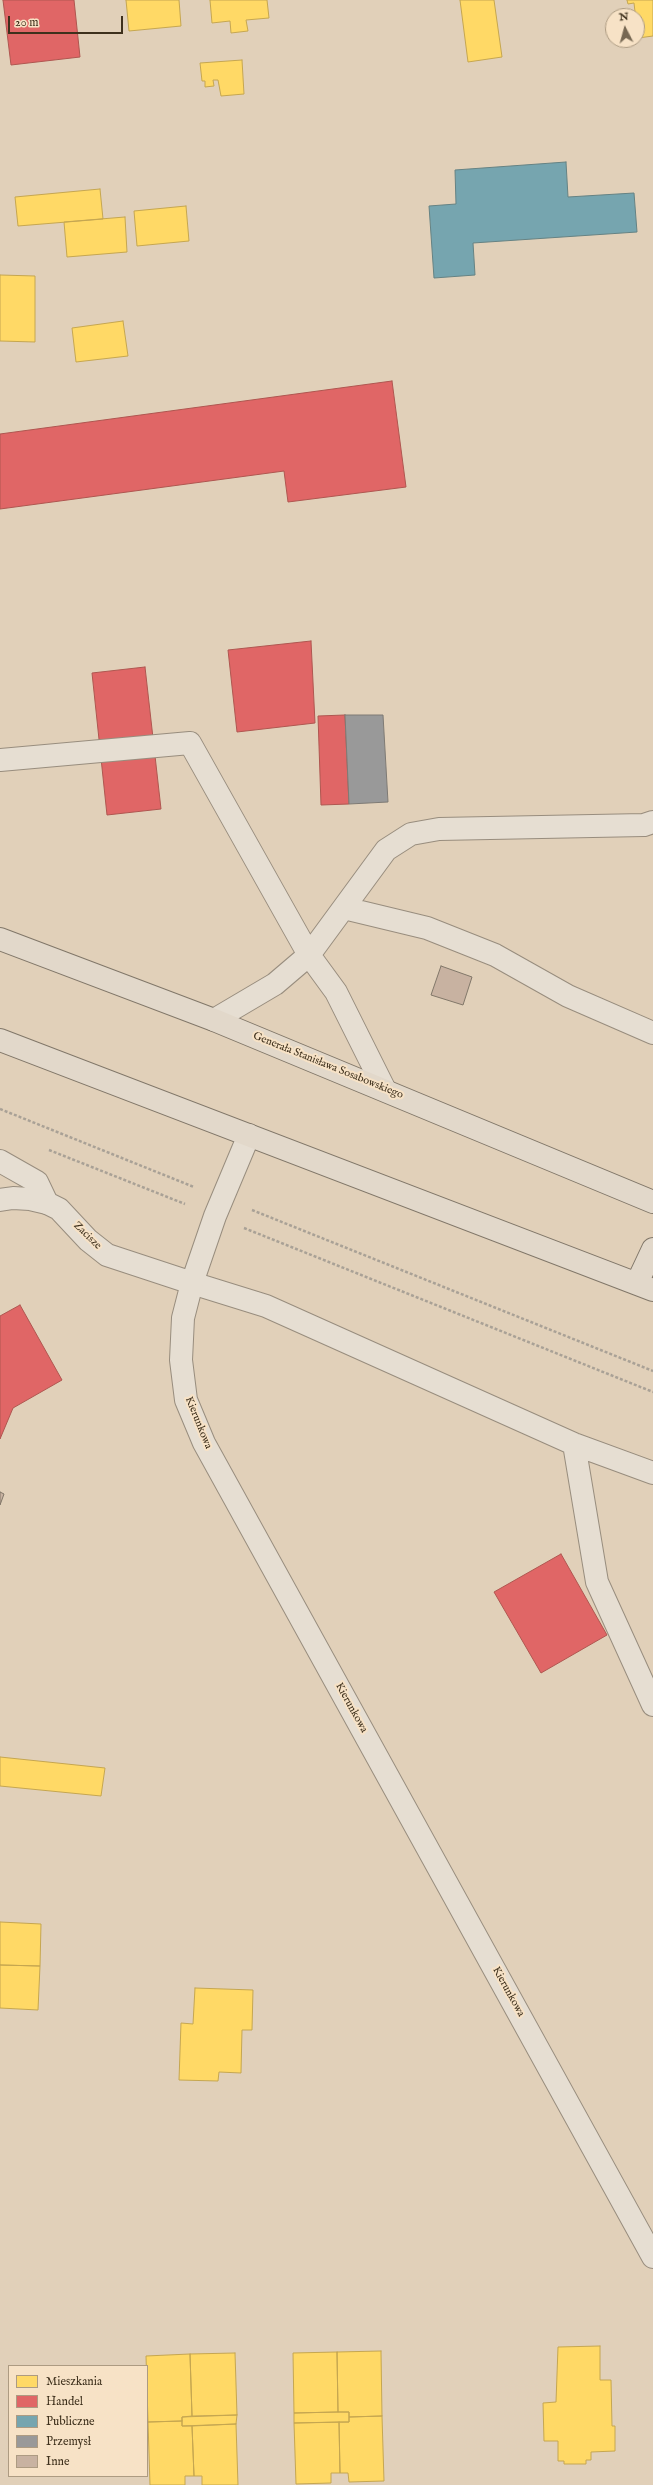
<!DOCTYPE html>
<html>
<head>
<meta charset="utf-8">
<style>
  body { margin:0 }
  #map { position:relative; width:653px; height:2485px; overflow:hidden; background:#e1d0b9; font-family:"IM FELL English",serif }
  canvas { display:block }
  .legend { position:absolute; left:8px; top:2365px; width:140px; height:112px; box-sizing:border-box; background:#f7e2c6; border:1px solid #ad9b82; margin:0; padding:5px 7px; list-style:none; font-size:12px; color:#3e301c }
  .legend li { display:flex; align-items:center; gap:8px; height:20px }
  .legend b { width:20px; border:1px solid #ad9b82 }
  .north { position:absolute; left:605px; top:8px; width:40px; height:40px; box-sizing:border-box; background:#f7e2c6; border:1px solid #ad9b82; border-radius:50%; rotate:354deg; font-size:11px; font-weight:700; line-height:16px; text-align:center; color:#3e301c }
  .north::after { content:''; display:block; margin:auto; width:14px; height:18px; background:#776853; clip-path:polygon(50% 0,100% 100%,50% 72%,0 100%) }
  .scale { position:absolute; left:8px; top:16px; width:115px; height:18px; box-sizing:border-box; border:2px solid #3e301c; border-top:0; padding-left:5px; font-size:12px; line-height:14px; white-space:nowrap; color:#3e301c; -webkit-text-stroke:3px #f7e2c6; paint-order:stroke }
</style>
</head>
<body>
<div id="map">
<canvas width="653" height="2485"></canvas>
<ul class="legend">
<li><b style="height:11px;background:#ffd966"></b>Mieszkania</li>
<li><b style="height:11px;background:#e06666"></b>Handel</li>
<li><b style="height:11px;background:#76a5af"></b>Publiczne</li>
<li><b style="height:11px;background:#999"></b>Przemysł</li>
<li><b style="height:11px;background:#c8b2a1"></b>Inne</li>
</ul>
<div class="north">N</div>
<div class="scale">20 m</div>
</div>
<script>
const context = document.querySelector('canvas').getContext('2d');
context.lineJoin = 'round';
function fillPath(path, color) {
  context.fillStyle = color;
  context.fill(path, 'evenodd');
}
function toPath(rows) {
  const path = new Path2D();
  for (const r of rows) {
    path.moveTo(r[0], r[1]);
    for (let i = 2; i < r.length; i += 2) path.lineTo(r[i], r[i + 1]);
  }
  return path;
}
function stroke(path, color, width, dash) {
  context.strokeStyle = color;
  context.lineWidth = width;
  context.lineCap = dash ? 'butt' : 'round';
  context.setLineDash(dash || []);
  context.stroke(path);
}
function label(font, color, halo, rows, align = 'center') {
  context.font = font + ' "IM FELL English",serif';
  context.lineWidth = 4;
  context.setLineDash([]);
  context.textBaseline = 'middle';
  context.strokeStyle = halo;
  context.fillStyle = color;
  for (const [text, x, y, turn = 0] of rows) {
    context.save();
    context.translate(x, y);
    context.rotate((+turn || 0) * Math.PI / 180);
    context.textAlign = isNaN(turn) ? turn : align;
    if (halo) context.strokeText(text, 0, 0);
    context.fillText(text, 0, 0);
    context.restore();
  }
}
const homes = toPath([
  [126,0,179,0,181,26,129,31,126,0],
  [210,0,267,0,269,18,246,20,248,31,231,33,230,21,212,23,210,0],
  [460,0,494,0,502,57,468,62,460,0],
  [627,0,653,0,653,36,638,38,634,3,628,4,627,0],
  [242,60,244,94,221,96,218,80,213,80,214,86,205,87,205,81,202,81,200,63,242,60],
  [100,189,103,219,18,226,15,197,100,189],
  [186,206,189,241,137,246,134,211,186,206],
  [125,217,127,252,67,257,64,222,125,217],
  [0,275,35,276,35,342,0,341,0,275],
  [123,321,128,356,76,362,72,328,123,321],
  [0,1757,105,1768,101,1796,0,1786,0,1757],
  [0,1922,41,1924,40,1966,0,1965,0,1922],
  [0,1965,40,1966,38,2010,0,2008,0,1965],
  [195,1988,253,1990,252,2030,242,2030,241,2073,219,2072,218,2081,179,2080,181,2023,193,2024,195,1988],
  [600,2346,600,2380,611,2380,612,2426,615,2426,615,2451,591,2452,591,2460,586,2460,586,2464,564,2464,564,2461,558,2461,558,2441,544,2441,543,2403,556,2402,558,2347,600,2346],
  [381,2351,382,2416,349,2417,349,2412,338,2412,337,2352,381,2351],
  [337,2352,338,2412,294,2413,293,2353,337,2352],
  [235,2353,237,2415,192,2416,190,2354,235,2353],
  [190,2354,192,2416,182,2417,182,2421,148,2422,146,2356,190,2354],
  [338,2412,349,2412,349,2422,294,2423,294,2413,338,2412],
  [237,2415,236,2424,182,2426,182,2417,237,2415],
  [382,2416,384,2481,349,2482,348,2473,340,2473,339,2422,349,2422,349,2417,382,2416],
  [182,2421,182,2426,192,2426,194,2476,185,2476,185,2485,150,2485,148,2422,182,2421],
  [339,2422,340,2473,331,2473,331,2483,296,2484,294,2423,339,2422],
  [236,2424,238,2485,202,2485,202,2476,194,2476,192,2426,236,2424]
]);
fillPath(homes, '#ffd966');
stroke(homes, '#c5a650', 1);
const shops = toPath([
  [3,0,74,0,80,57,11,65,3,0],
  [392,381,406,487,288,502,284,471,0,509,0,434,392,381],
  [311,641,315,723,237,732,228,650,311,641],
  [145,667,161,809,107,815,92,673,145,667],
  [345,715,349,804,321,805,318,716,345,715],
  [20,1305,62,1380,13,1408,0,1439,0,1316,20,1305],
  [561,1554,607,1635,541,1673,494,1592,561,1554]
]);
fillPath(shops, '#e06666');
stroke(shops, '#af5650', 1);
const public = toPath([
  [566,162,568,197,634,193,637,232,473,243,475,275,434,278,429,206,456,204,455,170,566,162]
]);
fillPath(public, '#76a5af');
stroke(public, '#658283', 1);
const industry = toPath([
  [345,715,383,715,388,802,349,804,345,715]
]);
fillPath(industry, '#999');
stroke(industry, '#7e7a74', 1);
const building = toPath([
  [441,966,472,977,463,1005,431,995,441,966],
  [0,1492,4,1494,0,1505,0,1492]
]);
fillPath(building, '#c8b2a1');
stroke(building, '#817769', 1);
const lane = toPath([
  [0,760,190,743,309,955,336,992,385,1090],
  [344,908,427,928,495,955,568,996,653,1033],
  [214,1020,275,984,309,955,386,850,411,834,439,829,644,825,653,822],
  [0,1200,13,1198,30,1199,47,1203],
  [192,1283,266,1306,574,1444,653,1473],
  [574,1444,597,1582,653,1705]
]);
const street = toPath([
  [249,1135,215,1216,192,1283,183,1318,181,1360,186,1400,204,1443,653,2257],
  [0,1161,37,1182,47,1203,59,1209,88,1240,107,1255,192,1283]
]);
const highway = toPath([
  [0,939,214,1020,653,1202],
  [0,1040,653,1290],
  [637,1283,653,1249]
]);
stroke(lane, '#988d7e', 24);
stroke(street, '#988d7e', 24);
stroke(highway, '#817769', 24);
stroke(toPath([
  [0,1109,194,1187],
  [49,1150,185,1204],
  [252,1210,653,1371],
  [244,1228,653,1392]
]), '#a9a196', 2.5, [3, 2]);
stroke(lane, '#e6ded2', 22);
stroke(street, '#e6ded2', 22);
stroke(highway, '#e2d8ca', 22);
label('11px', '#3e301c', '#f7e2c6', [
  ["Generała Stanisława Sosabowskiego",328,1066,22],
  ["Zacisze",87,1236,44],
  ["Kierunkowa",198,1423,68],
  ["Kierunkowa",351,1708,61],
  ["Kierunkowa",508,1992,61]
]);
</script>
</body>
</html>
